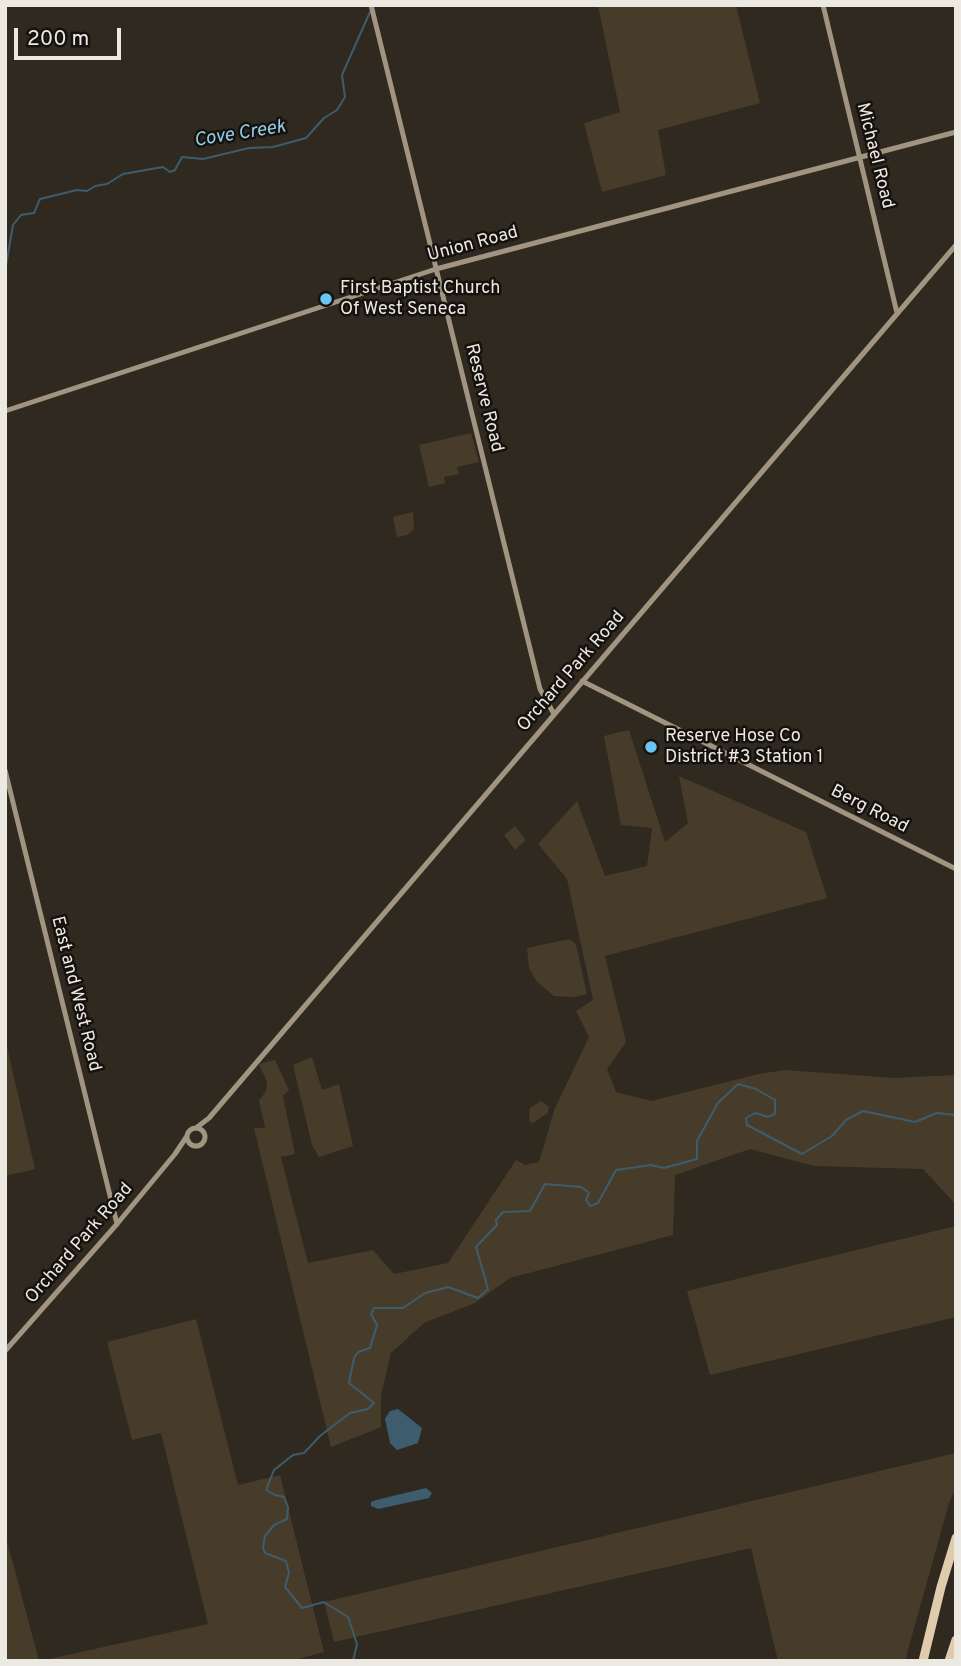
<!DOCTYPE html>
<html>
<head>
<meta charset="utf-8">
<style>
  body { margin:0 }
  #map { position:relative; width:961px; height:1666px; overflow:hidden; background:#2f2920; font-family:Overpass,sans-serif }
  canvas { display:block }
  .frame { position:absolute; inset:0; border:7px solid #ece8e2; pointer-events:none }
  .scale { position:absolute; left:14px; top:28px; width:107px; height:32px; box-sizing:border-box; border:4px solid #ece8e2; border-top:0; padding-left:9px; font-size:21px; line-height:24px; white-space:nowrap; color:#ece8e2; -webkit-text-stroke:5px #15120e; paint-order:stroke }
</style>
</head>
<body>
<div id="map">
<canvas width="961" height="1666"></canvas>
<div class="frame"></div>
<div class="scale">200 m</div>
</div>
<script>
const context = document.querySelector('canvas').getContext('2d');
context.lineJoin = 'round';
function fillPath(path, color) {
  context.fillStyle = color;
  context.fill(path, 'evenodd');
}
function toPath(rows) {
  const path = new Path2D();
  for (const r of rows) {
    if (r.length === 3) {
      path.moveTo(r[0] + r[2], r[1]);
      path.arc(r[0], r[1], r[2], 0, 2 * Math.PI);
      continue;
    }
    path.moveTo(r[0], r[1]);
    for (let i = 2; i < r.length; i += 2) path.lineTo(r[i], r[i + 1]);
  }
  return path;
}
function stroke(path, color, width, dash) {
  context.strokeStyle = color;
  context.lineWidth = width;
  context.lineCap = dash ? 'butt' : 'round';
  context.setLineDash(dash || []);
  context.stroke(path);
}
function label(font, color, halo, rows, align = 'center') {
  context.font = font + ' Overpass,sans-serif';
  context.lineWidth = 5;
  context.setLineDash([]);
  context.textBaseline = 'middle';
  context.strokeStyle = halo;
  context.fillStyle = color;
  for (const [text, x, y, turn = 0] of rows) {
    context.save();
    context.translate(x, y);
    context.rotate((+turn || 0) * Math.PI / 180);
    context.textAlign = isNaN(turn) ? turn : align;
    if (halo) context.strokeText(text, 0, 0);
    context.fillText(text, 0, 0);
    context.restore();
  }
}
fillPath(toPath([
  [598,5,736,5,760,103,658,130,666,175,602,192,584,123,620,112],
  [471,433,479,462,457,467,459,474,444,477,445,483,429,487,419,445],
  [413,512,414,529,407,535,397,537,393,517],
  [629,730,665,842,688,823,679,776,806,832,827,898,605,956,626,1042,607,1069,616,1092,651,1101,758,1074,785,1070,894,1078,956,1075,956,1205,923,1169,814,1166,750,1149,675,1175,673,1235,510,1278,475,1303,424,1323,391,1353,381,1395,381,1427,331,1447,254,1128,265,1128,259,1101,266,1091,267,1082,259,1064,275,1060,289,1090,283,1096,295,1154,281,1157,308,1263,373,1250,394,1274,448,1263,516,1160,525,1165,539,1162,555,1108,589,1037,576,1011,593,1000,567,879,538,844,577,801,605,876,647,866,652,828,621,825,604,736],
  [515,826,526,840,515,850,504,835],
  [570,939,576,944,587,994,575,997,554,996,537,982,529,968,527,948],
  [5,1038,35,1169,5,1176],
  [312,1057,322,1090,339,1084,353,1146,319,1157,312,1145,293,1065],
  [541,1101,549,1107,548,1113,533,1123,529,1121,530,1108],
  [956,1226,956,1317,710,1375,687,1291],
  [196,1319,238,1485,280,1475,324,1652,292,1661,40,1661,208,1624,161,1433,132,1440,107,1342],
  [956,1453,956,1487,949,1503,905,1661,778,1661,751,1548,334,1642,324,1602],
  [5,1541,7,1541,39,1661,5,1661]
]), '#473c29');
fillPath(toPath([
  [398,1409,422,1428,418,1443,397,1450,390,1443,385,1419,390,1411],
  [426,1488,432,1493,429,1498,378,1509,371,1506,371,1502,376,1500]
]), '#3d5d6e');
stroke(toPath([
  [5,271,13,225,21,215,34,213,40,199,77,190,87,191,95,186,107,184,123,174,163,167,170,172,175,170,182,157,203,159,249,148,273,147,306,138,324,118,337,110,345,97,342,75,370,12],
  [353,1661,357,1644,348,1617,324,1602,302,1608,285,1587,289,1573,286,1561,265,1553,263,1548,265,1536,274,1525,287,1519,288,1507,284,1497,275,1495,266,1490,274,1470,293,1455,304,1453,320,1436,350,1413,368,1409,374,1403,349,1383,354,1358,358,1352,370,1348,377,1325,371,1314,374,1308,403,1308,425,1293,448,1287,478,1298,488,1289,476,1247,497,1225,496,1220,503,1212,530,1211,545,1184,581,1187,589,1193,586,1200,590,1206,598,1203,616,1170,651,1165,664,1168,697,1159,697,1141,718,1103,738,1084,756,1089,775,1100,775,1114,768,1117,755,1113,746,1118,747,1125,802,1154,832,1136,846,1120,863,1111,915,1122,937,1113,956,1115]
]), '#3d5d6e', 2);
stroke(toPath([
  [371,5,540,689,554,714],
  [823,5,897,313],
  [5,411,436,269,956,132],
  [582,681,956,869],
  [5,770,117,1224],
  [196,1128,209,1118,956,245],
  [196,1137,9],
  [5,1351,117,1224,175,1154,187,1136]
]), '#a19480', 5);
stroke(toPath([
  [923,1661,941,1587,956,1538],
  [949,1661,956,1640]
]), '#e0ccad', 9);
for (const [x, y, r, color] of [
  [326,299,7,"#68c4f0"],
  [651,747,7,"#68c4f0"]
]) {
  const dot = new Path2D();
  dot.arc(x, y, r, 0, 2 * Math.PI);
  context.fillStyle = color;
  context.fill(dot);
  stroke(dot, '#15120e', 2.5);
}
label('18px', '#ece8e2', '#15120e', [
  ["Michael Road",874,156,76],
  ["Union Road",473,245,-15],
  ["Reserve Road",483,398,76],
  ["Orchard Park Road",572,672,-49],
  ["Berg Road",869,810,27],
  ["East and West Road",75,994,76],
  ["Orchard Park Road",80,1244,-49]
]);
label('18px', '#ece8e2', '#15120e', [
  ["First Baptist Church",340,289],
  ["Of West Seneca",340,310],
  ["Reserve Hose Co",665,737],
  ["District #3 Station 1",665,758]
], 'left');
label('italic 19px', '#93d0f0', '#15120e', [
  ["Cove Creek",240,135,-9]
]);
</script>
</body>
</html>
